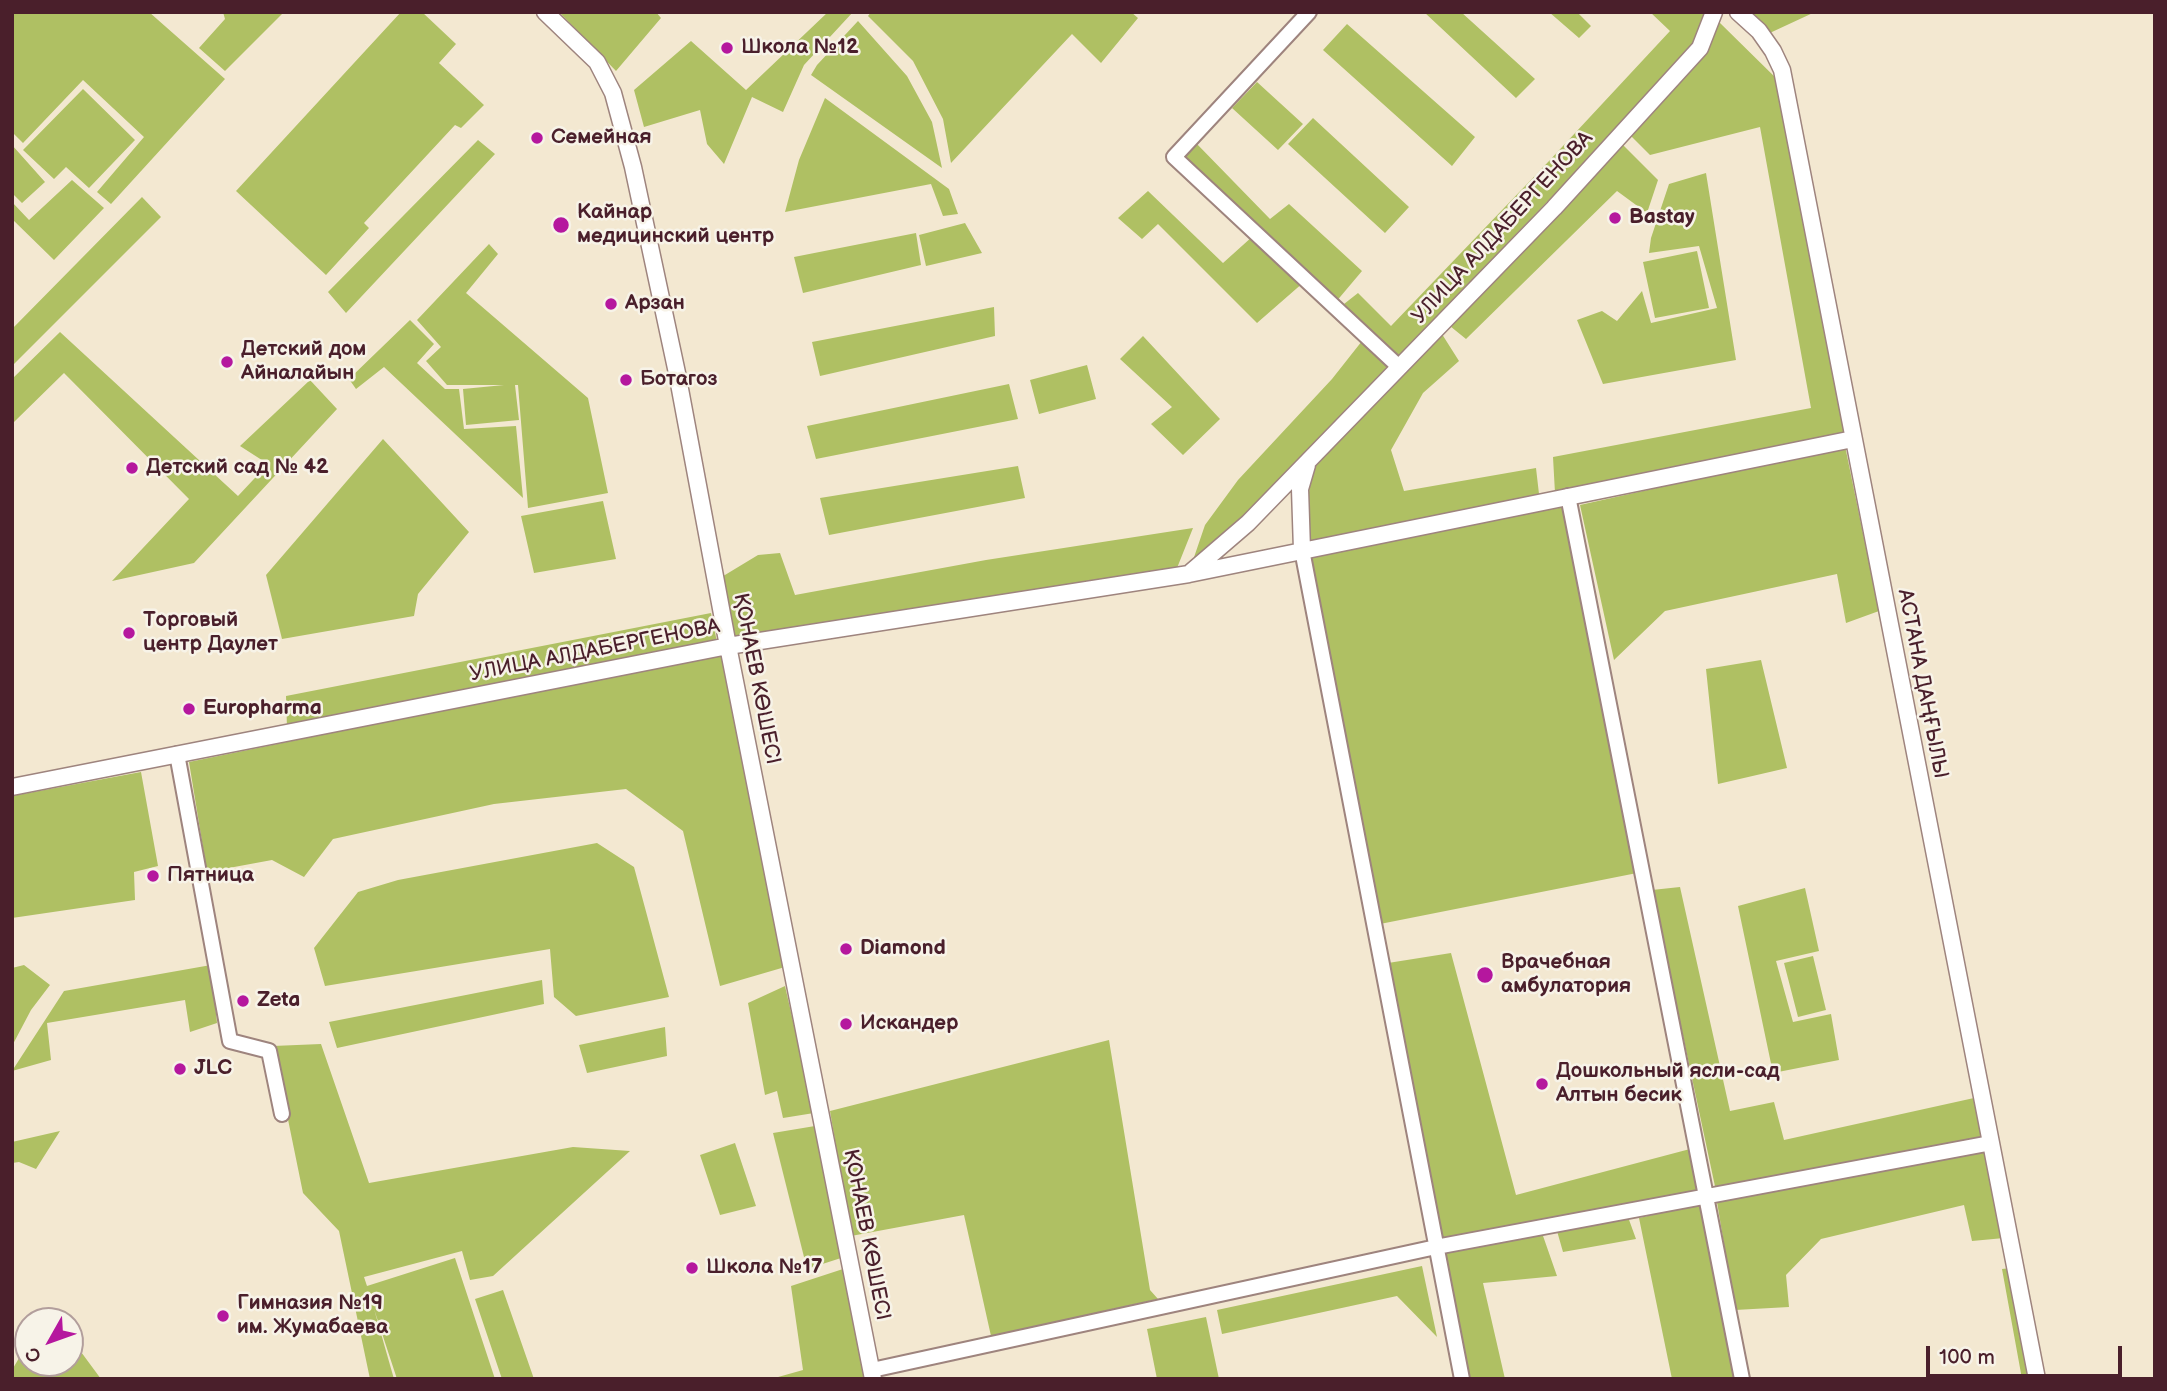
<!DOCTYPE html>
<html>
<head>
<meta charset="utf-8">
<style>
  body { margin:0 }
  #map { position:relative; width:2167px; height:1391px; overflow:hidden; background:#f3e8d1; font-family:"Balsamiq Sans",sans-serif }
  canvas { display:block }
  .frame { position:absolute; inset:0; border:14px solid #4a1f2b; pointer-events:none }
  .north { position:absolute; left:14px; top:1307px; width:70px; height:70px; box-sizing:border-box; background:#f7f3e8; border:2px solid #b29e9c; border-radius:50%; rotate:230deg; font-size:19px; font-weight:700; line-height:28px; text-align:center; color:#4a1f2b }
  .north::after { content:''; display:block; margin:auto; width:24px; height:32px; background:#b5179e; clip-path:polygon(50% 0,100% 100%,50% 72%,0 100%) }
  .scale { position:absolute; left:1926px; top:1346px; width:196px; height:32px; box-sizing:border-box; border:4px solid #4a1f2b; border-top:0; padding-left:9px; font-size:21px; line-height:24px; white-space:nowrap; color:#4a1f2b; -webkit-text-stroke:5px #f7f3e8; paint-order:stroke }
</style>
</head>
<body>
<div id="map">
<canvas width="2167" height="1391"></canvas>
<div class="frame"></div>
<div class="north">С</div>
<div class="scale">100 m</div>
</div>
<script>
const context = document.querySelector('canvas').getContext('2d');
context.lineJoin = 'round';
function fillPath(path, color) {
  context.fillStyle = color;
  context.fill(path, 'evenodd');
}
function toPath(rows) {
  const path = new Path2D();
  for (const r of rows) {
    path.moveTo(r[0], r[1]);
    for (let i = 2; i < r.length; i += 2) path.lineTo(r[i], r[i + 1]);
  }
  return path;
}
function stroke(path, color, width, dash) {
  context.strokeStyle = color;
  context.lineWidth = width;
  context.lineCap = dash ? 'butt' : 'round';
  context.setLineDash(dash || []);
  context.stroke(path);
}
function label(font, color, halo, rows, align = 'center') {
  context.font = font + ' "Balsamiq Sans",sans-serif';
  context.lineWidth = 5;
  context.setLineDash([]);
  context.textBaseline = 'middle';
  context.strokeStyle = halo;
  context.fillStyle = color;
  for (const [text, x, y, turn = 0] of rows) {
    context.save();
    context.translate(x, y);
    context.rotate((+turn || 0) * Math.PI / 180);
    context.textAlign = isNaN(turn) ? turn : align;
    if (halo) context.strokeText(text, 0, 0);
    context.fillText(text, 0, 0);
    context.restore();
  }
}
fillPath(toPath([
  [12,12,149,12,225,79,111,204,97,192,144,137,83,80,23,143,12,132],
  [223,12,284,12,225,71,199,48,225,19],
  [401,12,422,12,456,44,439,63,484,105,461,128,455,125,364,223,369,228,326,275,236,191],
  [559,12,656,12,661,18,616,71],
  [828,12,853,12,804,65,783,112,752,97,724,164,707,144,700,110,644,127,634,90,691,41,746,90],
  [871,12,1131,12,1138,18,1101,63,1072,34,951,163,943,119,913,61,868,16],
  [1424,12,1461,12,1535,79,1516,98],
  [1549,12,1577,12,1591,26,1579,38],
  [1650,12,1708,12,1698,45,1397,358,1344,304,1358,293,1391,326,1549,161,1670,31],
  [1734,12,1815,12,1759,38],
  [858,21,907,76,932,122,942,168,811,75,817,65],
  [1719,22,1781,83,1847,434,1555,493,1553,457,1811,408,1760,127,1650,155,1627,132,1705,52],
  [1347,24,1475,137,1452,166,1323,50],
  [1257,82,1303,124,1278,150,1232,108],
  [83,89,135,140,89,188,66,167,54,179,23,150],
  [825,98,949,189,958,214,943,216,931,184,785,212,799,160],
  [1313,118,1409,207,1385,233,1288,144],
  [478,140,495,154,346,313,328,292],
  [1619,141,1658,180,1647,213,1617,191,1466,339,1445,322],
  [1196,143,1270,219,1289,204,1362,271,1335,303,1181,157],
  [12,145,45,182,22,203,12,193],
  [1706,173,1736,360,1603,384,1577,320,1602,311,1617,321,1642,291,1651,323,1717,308,1699,246,1649,253,1651,238,1669,184],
  [72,180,104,208,54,260,12,219,12,202,29,220],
  [1148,191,1223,263,1253,236,1304,282,1257,323,1158,224,1142,239,1118,218],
  [142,197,161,217,12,366,12,329],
  [965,223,982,253,926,266,919,235],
  [916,233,921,265,803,293,794,257],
  [489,244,498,254,466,293,588,398,608,493,528,508,518,385,515,385,519,420,466,425,463,389,504,385,447,385,426,361,441,347,417,320],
  [1697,251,1709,308,1655,318,1643,262],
  [994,307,995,336,820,376,812,342],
  [410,320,434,344,417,363,445,389,459,389,464,429,516,426,523,498,384,367,356,389,349,379],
  [1440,331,1459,361,1423,393,1391,450,1404,491,1536,468,1539,494,1305,544,1311,467],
  [60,332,238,496,268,464,240,446,310,380,337,409,194,563,112,581,189,499,64,373,14,422,12,421,12,379],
  [1143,336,1220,419,1183,455,1151,424,1172,407,1120,359],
  [1362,341,1391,367,1190,569,1205,525,1238,480,1332,379],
  [1087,365,1096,399,1039,414,1030,380],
  [1009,384,1018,419,816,459,807,426],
  [383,439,469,532,418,594,414,616,282,639,266,575],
  [1845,446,1879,611,1846,623,1837,574,1665,611,1614,660,1580,505],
  [1018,466,1025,498,829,535,820,498],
  [603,501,616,559,534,573,521,516],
  [1564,507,1637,873,1380,924,1308,555],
  [1193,528,1177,568,734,638,720,578,758,555,780,553,795,595,986,560],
  [711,613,717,642,287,728,286,696],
  [722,653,785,967,720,986,683,831,626,789,494,804,333,839,304,877,272,860,207,872,189,762],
  [1761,660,1787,768,1718,784,1706,669],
  [141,772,158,866,134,872,135,900,12,918,12,796],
  [597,843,634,867,669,997,576,1016,554,997,550,949,325,986,314,948,358,892,398,880],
  [1680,887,1730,1111,1774,1102,1784,1140,1974,1098,1985,1140,1716,1191,1652,890],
  [1805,888,1819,951,1776,961,1793,1022,1831,1014,1839,1060,1773,1073,1738,906],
  [1451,953,1516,1195,1690,1149,1698,1192,1440,1239,1388,963],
  [1813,956,1826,1010,1798,1017,1784,963],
  [24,965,50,985,31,1010,12,1046,12,968],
  [211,965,217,1023,190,1032,185,1000,47,1023,51,1060,12,1071,64,991],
  [542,980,544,1004,337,1048,329,1022],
  [785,986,814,1113,783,1118,777,1091,765,1095,748,1003],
  [665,1027,667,1056,587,1073,579,1045],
  [1109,1040,1150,1290,1158,1299,991,1336,964,1215,851,1236,830,1111],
  [321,1044,369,1183,573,1147,630,1151,493,1276,470,1280,462,1251,364,1277,367,1286,455,1258,495,1379,397,1379,374,1309,394,1379,370,1379,339,1231,303,1193,273,1046],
  [815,1126,841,1258,807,1269,773,1133],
  [60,1131,36,1169,19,1162,12,1163,12,1142],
  [735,1143,756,1206,720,1215,700,1155],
  [1989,1151,2004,1238,1972,1241,1964,1205,1821,1239,1786,1275,1789,1307,1735,1310,1717,1202],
  [1705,1203,1734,1379,1672,1379,1639,1218],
  [1628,1217,1636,1239,1563,1252,1557,1231],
  [1542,1233,1557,1276,1483,1283,1505,1379,1470,1379,1443,1252],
  [1422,1266,1437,1337,1397,1296,1222,1334,1217,1310],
  [2011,1268,2032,1379,2022,1379,2002,1269],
  [843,1269,868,1379,771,1379,803,1370,791,1286],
  [503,1290,534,1379,502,1379,475,1299],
  [1206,1317,1219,1379,1157,1379,1147,1329],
  [70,1337,101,1379,12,1379,12,1370,22,1353,28,1351,28,1363,70,1363]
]), '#afc063');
const minor = toPath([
  [1309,12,1174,157,1398,366],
  [1568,496,1742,1379],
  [1302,550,1462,1379],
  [177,754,230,1041,269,1051,282,1114],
  [872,1370,1436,1247,1991,1143]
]);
const tertiary = toPath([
  [545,12,597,62,613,93,633,167,677,373,728,646,873,1379],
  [1738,12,1759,31,1773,51,1782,70,2037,1379],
  [1302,550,1300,489,1307,465],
  [1191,572,1248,523,1554,208,1700,48,1714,12],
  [12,787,728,646,1189,574,1853,439]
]);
stroke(minor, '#9e847e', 18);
stroke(tertiary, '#9e847e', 19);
stroke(minor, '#fff', 14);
stroke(tertiary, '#fff', 16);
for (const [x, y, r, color] of [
  [727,48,7,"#b5179e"],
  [537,138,7,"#b5179e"],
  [1615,218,7,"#b5179e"],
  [561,225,9,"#b5179e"],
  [611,304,7,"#b5179e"],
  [227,362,7,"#b5179e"],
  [626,380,7,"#b5179e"],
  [132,468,7,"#b5179e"],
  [129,633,7,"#b5179e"],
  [189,709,7,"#b5179e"],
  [153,876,7,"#b5179e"],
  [846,949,7,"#b5179e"],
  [1485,975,9,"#b5179e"],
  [243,1001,7,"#b5179e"],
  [846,1024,7,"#b5179e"],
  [180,1069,7,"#b5179e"],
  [1542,1084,7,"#b5179e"],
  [692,1268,7,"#b5179e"],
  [223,1316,7,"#b5179e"]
]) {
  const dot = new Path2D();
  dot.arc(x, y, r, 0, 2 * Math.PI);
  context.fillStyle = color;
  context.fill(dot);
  stroke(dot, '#f7f3e8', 2.5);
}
label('bold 21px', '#4a1f2b', '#f7f3e8', [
  ["Школа №12",741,48],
  ["Семейная",551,138],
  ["Кайнар",577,213],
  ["медицинский центр",577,237],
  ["Bastay",1629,218],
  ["Арзан",625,304],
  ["Детский дом",241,350],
  ["Айналайын",241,374],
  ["Ботагоз",640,380],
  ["Детский сад № 42",146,468],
  ["Торговый",143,621],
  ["центр Даулет",143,645],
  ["Europharma",203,709],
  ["Пятница",167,876],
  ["Diamond",860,949],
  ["Врачебная",1501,963],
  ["амбулатория",1501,987],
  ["Zeta",257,1001],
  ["Искандер",860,1024],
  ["JLC",194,1069],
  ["Дошкольный ясли-сад",1556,1072],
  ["Алтын бесик",1556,1096],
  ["Школа №17",706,1268],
  ["Гимназия №19",237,1304],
  ["им. Жумабаева",237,1328]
], 'left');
label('21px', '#4a1f2b', '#f7f3e8', [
  ["УЛИЦА АЛДАБЕРГЕНОВА",1503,228,-47],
  ["УЛИЦА АЛДАБЕРГЕНОВА",595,651,-11],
  ["ҚОНАЕВ КӨШЕСІ",756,679,79],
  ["АСТАНА ДАҢҒЫЛЫ",1922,684,79],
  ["ҚОНАЕВ КӨШЕСІ",866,1235,79]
]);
</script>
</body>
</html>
